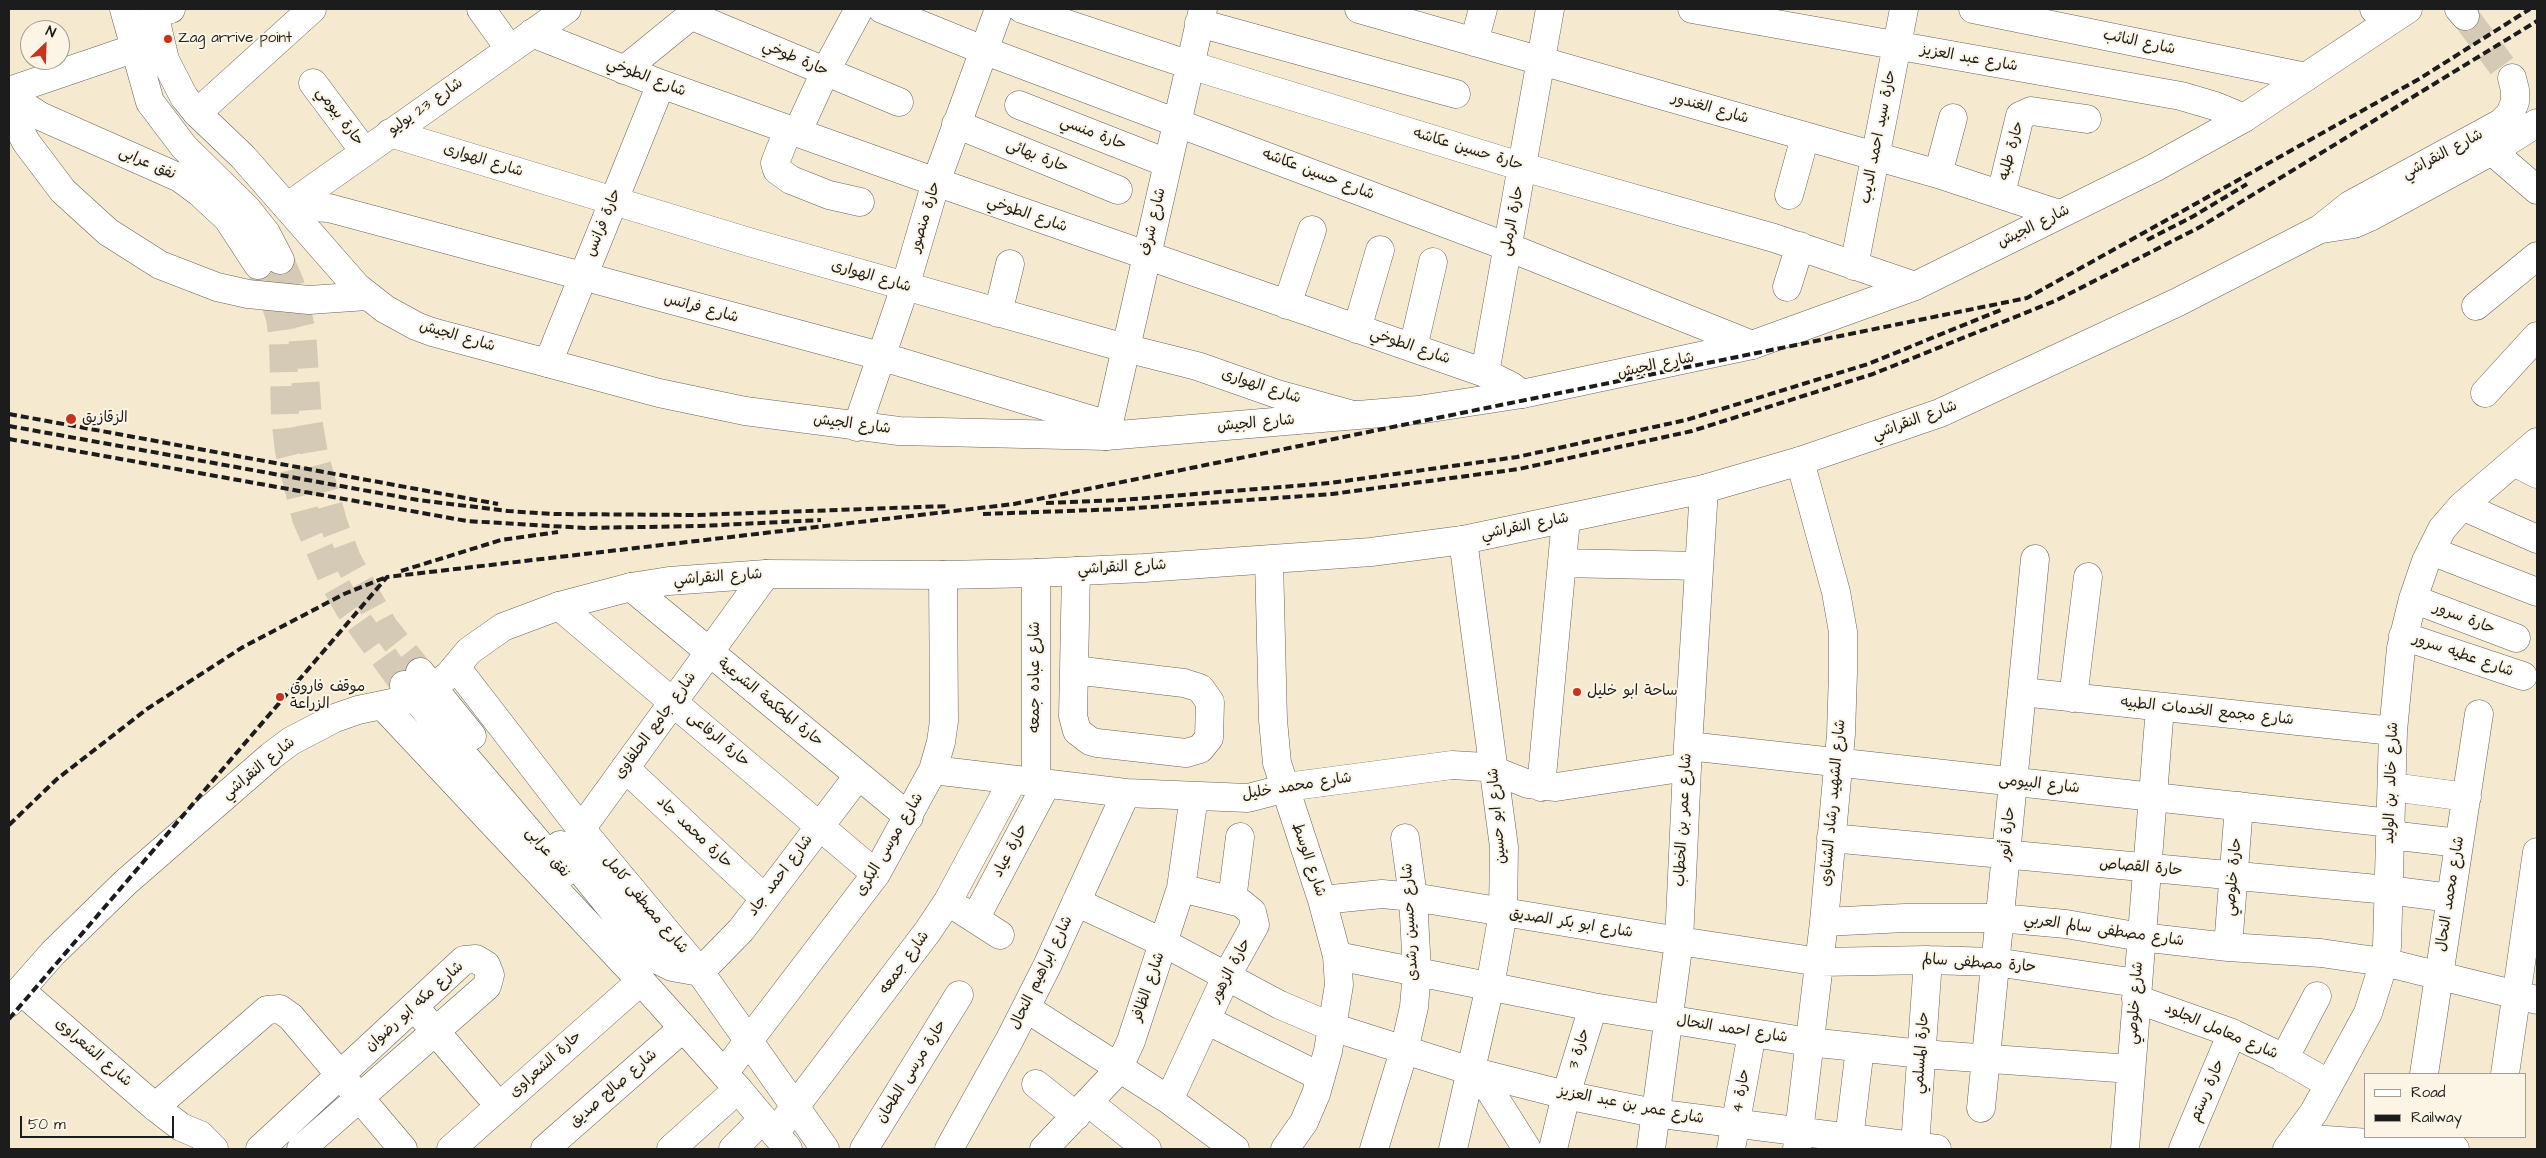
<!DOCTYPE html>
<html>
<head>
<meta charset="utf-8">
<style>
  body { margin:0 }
  #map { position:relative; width:2546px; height:1158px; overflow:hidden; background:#f5e9d0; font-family:"Architects Daughter",sans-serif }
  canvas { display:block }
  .frame { position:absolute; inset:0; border:10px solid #1c1c1c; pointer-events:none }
  .legend { position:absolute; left:2364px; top:1073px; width:162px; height:65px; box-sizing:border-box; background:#fcf5e5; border:1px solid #a29e95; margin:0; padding:6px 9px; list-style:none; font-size:15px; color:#1c1c1c }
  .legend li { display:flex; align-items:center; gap:10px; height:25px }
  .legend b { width:25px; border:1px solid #a29e95 }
  .north { position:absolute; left:20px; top:20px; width:50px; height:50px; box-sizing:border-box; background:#fcf5e5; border:1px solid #a29e95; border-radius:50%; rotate:24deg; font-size:14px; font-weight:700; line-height:20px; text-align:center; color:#1c1c1c }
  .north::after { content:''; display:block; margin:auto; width:18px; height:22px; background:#c8321e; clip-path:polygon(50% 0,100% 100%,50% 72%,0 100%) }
  .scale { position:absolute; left:20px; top:1116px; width:154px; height:22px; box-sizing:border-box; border:2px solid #1c1c1c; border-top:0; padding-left:6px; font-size:15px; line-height:18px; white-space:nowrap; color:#1c1c1c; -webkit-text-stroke:4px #fcf5e5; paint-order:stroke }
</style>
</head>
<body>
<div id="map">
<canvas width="2546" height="1158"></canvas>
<div class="frame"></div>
<ul class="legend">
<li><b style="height:6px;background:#fff"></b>Road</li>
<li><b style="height:6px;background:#1c1c1c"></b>Railway</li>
</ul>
<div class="north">N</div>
<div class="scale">50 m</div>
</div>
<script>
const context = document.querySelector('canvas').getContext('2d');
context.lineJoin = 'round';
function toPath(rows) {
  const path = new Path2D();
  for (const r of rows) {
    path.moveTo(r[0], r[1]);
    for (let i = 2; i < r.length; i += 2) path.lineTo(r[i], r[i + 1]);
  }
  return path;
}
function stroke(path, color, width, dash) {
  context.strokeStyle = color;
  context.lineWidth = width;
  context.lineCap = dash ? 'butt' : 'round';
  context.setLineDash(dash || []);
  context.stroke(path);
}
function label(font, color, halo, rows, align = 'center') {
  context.font = font + ' "Architects Daughter","Playpen Sans Arabic",sans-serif';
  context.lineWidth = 4;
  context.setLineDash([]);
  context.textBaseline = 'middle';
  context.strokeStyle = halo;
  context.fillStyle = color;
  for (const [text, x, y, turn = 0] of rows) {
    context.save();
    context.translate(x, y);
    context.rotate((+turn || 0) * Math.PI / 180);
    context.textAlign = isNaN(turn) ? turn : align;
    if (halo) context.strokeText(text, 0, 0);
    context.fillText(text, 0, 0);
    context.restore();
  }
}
stroke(toPath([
  [2465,16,2502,66],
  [280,260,290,283,302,332,308,419,314,454,334,525,347,559,384,627,420,672],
  [258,265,269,284,280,318,283,339,285,416,289,451,306,518,333,580,350,610,403,683]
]), '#d4cab5', 28, [28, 14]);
const minor = toPath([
  [481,9,509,48],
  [882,9,983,50,1508,247,1752,345],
  [1022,9,1190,65,1523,167,1774,238,1915,286],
  [1359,9,1938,174,2059,214],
  [1692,9,2181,96,2215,106,2244,118],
  [1973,9,2306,77],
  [2374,9,2400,14],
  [154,13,171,9],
  [690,15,899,102],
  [1199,23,1456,94],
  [532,33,661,84,936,182,1485,373,1511,386,1522,394],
  [1474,42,1483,9],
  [624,70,699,9],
  [313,83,364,151],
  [9,91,156,41],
  [1019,105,1167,163],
  [9,109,26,142,63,191,108,232,160,265,217,287,248,294,309,300,367,296],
  [197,113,312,9],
  [956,124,1118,190],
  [788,130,775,163,777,170,791,180,829,195,860,202],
  [390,133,749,242,1125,348,1197,366,1277,394,1353,415],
  [797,133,825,72,859,9],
  [2492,151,2537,190],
  [1938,174,1953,118],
  [2001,194,2020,116,2031,111,2087,119],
  [1789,195,1805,137],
  [287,207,567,9],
  [291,211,309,207,329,208,880,356,1108,425],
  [1854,266,1904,9],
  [1787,287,1800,246],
  [1287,305,1312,230],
  [2476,306,2537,256],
  [998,313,1010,264],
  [1357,329,1380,250],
  [1413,348,1433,262],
  [548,363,661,84],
  [1485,373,1550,9],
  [2485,393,2537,336],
  [857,427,905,287,936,182,999,9],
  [1106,436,1203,9],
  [2514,462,2537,474],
  [2462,506,2537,539],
  [2431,551,2537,592],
  [1269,560,1273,720,1277,763,1322,900,1337,956,1339,985,1328,1051,1316,1094,1304,1122,1285,1149],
  [1562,563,1699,566],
  [1036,573,1036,782],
  [631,587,909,817],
  [2413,599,2516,638],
  [559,606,876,874],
  [2403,636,2523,676],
  [1074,670,1184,683,1200,688,1210,702,1209,738,1200,749,1186,753,1097,743,1090,741,1077,731,1073,716,1074,670,1076,571],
  [2022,692,2393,731],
  [2073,698,2088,577],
  [1688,746,2391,823],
  [625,768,764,898],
  [933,770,1126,793,1248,798,1294,786,1452,765,1485,767,1528,784,1556,787,1687,767],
  [1541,787,1566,519],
  [2392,787,2467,797],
  [581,829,766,574],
  [2390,835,2459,843],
  [1831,838,2388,890,2451,898],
  [1232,900,1240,837],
  [1322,900,1382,894,1413,897,1679,941,1820,962,1928,960,1995,962,2137,983],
  [1076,902,1164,943,1280,1005,1332,1027,1471,1071,1566,1095,1654,1113,1937,1149],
  [961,910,1000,935],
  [975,919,1047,783],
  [1824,922,1905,918,1999,918,2066,924,2141,937,2228,947,2321,953,2355,958,2384,962,2537,1000],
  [2228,947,2239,806],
  [1337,956,1593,1007,1809,1042,1922,1054,2131,1069],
  [700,972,741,930,858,776],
  [20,990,155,1107,181,1127,200,1135,214,1149],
  [2136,999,2232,1033,2282,1057,2329,1084],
  [1026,1008,1169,1100,1235,1149],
  [423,1017,488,1093],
  [1206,1020,1321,1077],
  [2284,1059,2317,996],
  [724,1073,876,874,933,770,941,742,944,721,943,575],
  [1479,1073,1527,1149],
  [2424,1074,2479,714],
  [2505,1074,2537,852],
  [1036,1084,1076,1116],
  [1169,1100,1226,977,1255,925,1252,912,1241,903,1181,888],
  [1089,1103,1147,1149],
  [155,1107,267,1010,280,1009,291,1017,403,1149],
  [1981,1108,2035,559],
  [775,1133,928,931,948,901,1013,780],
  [2297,1138,2455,1149],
  [1849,1139,1860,1048],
  [1915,1146,1928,960],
  [260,1149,464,960,476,959,486,965,490,975,487,986,301,1149],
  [451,1149,641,981],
  [545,1149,683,1028],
  [671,1149,738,1089],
  [733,1149,763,1119],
  [864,1149,959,995],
  [949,1149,1010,1039,1047,966,1126,793],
  [1044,1149,1110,1079,1119,1067,1131,1041,1181,888,1194,796],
  [1374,1149,1404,1051,1414,1007,1417,971,1413,897,1405,838],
  [1453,1149,1490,986,1503,913,1504,847,1463,540],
  [1553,1149,1566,1095,1593,1007],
  [1651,1149,1679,941,1688,746,1704,489],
  [1731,1149,1752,1033],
  [1797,1149,1824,922,1841,734,1843,672,1843,632,1836,592,1800,461],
  [2125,1149,2160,707],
  [2183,1149,2232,1033],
  [2287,1149,2314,1112,2368,1013,2384,962,2387,947,2393,731,2401,648,2413,599,2426,561,2442,529,2462,506,2537,442]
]);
const major = toPath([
  [124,9,150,102,184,147,247,209,266,233,280,260],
  [153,9,165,60,184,97,197,113,243,157,357,287,385,309,416,326,432,332,659,393,745,411,899,431,1106,436,1418,410,1522,394,1752,345,1915,286,2154,168,2244,118,2408,9],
  [2459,9,2465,16],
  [9,96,40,116,180,178,199,192,228,219,258,265],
  [2322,229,2354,224,2370,217,2492,151,2537,123],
  [456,667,581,829,700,972,825,1149],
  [420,672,472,736],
  [404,685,564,873],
  [382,705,641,981,738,1089,788,1149],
  [560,845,642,946,656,959,672,967,700,972],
  [9,1003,53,953,126,882,271,756,291,741,335,718,358,710,406,700,424,693,449,675,469,651,503,627,559,606,631,587,669,581,766,574,943,575,1036,573,1144,568,1371,552,1463,540,1704,489,1800,461,1940,413,2178,302,2320,229,2350,205,2501,123,2510,114,2515,102,2515,90,2512,78]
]);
stroke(minor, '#68645b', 29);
stroke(major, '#68645b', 29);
stroke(minor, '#fff', 28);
stroke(major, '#fff', 28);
stroke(toPath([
  [2147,240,2192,217,2247,184],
  [9,414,498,504],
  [9,426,418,500,508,511,554,514,697,515,949,506],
  [9,439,467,521,585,528,700,526,821,520],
  [1046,503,1122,500,1330,483,1517,457,1686,420,1868,364,2003,309],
  [983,514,1123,509,1332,494,1519,469,1692,431,1873,374,2055,301,2200,227,2537,21],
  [401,571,501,540,558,532],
  [9,825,57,779,147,709,243,647,344,594,384,578],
  [9,1019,387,577,1014,504,2027,298,2419,79,2530,9]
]), '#1c1c1c', 4, [8, 4]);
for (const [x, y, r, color] of [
  [168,39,5,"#c8321e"],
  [71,419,6,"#c8321e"],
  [1577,692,5,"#c8321e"],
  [280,697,5,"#c8321e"]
]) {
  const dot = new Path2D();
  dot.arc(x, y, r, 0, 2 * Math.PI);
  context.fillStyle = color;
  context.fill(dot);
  stroke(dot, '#fcf5e5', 2);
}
label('15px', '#1c1c1c', '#fcf5e5', [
  ["Zag arrive point",178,39],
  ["الزقازيق",82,419],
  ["موقف فاروق",290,688],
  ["الزراعة",290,705],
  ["ساحة ابو خليل",1587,692]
], 'left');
label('15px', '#1c1c1c', '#fcf5e5', [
  ["شارع النائب",2139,43,12],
  ["حارة طوخي",795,59,23],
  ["شارع عبد العزيز",1969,59,10],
  ["شارع الطوخي",646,78,21],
  ["شارع 23 يوليو",426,107,-35],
  ["شارع الغندور",1710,109,16],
  ["حارة بيومي",339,117,53],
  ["حارة منسي",1093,134,21],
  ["حارة سيد احمد الديب",1879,137,-79],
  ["حارة حسين عكاشه",1468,150,17],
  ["حارة طلبه",2012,151,-75],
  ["شارع النقراشي",2443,155,-28],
  ["حارة بهائى",1037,157,22],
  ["شارع الهوارى",483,161,17],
  ["نفق عرابى",147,164,24],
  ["شارع حسين عكاشه",1318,175,21],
  ["شارع الطوخي",1027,215,19],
  ["حارة منصور",926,217,-73],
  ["حارة الرملى",1513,221,-79],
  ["شارع شرف",1154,222,-77],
  ["حارة فرانس",604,223,-68],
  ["شارع الجيش",2034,227,-26],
  ["شارع الهوارى",871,277,16],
  ["شارع فرانس",701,309,15],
  ["شارع الجيش",457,337,16],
  ["شارع الطوخي",1410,347,19],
  ["شارع الجيش",1656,366,-12],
  ["شارع الهوارى",1261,387,18],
  ["شارع النقراشي",1915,421,-20],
  ["شارع الجيش",1256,424,-5],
  ["شارع الجيش",852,425,7],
  ["شارع النقراشي",1525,527,-11],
  ["شارع النقراشي",1122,568,-3],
  ["شارع النقراشي",718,578,-4],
  ["حارة سرور",2464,619,21],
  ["شارع عطيه سرور",2463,656,19],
  ["شارع عباده جمعه",1036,677,-90],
  ["حارة المحكمة الشرعية",770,703,39],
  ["شارع مجمع الخدمات الطبيه",2207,712,6],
  ["شارع جامع الحلفاوى",656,726,-54],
  ["حارة الرفاعى",718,740,40],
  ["شارع النقراشي",259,769,-39],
  ["شارع خالد بن الوليد",2392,783,-88],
  ["شارع البيومى",2039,785,6],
  ["شارع محمد خليل",1297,787,-9],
  ["شارع الشهيد رشاد الشناوى",1834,803,-85],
  ["شارع ابو حسين",1498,816,-95],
  ["شارع عمر بن الخطاب",1684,820,-87],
  ["حارة محمد جاد",694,833,43],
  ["حارة أنور",2008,834,-84],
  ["شارع موسى البكرى",890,845,-59],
  ["حارة عياد",1011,851,-62],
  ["نفق عرابى",547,853,50],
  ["شارع الوسط",1308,860,71],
  ["حارة القصاص",2141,868,5],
  ["شارع احمد جاد",781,876,-53],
  ["حارة خلوصي",2234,877,-85],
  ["شارع محمد النحال",2451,894,-81],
  ["شارع مصطفى كامل",645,905,50],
  ["شارع حسين رشدى",1411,922,-93],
  ["شارع ابو بكر الصديق",1571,924,9],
  ["شارع مصطفى سالم العربي",2104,931,8],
  ["شارع جمعه",905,963,-54],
  ["حارة مصطفى سالم",1979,964,4],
  ["حارة الزهور",1231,971,-62],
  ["شارع ابراهيم النحال",1042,973,-64],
  ["شارع الظافر",1149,987,-71],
  ["شارع خلوصي",2136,1003,-86],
  ["شارع مكه ابو رضوان",415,1007,-42],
  ["شارع احمد النحال",1732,1030,9],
  ["شارع معامل الجلود",2221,1032,23],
  ["حارة 3",1580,1049,-73],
  ["شارع الشعراوى",93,1053,41],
  ["حارة المسلمي",1922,1053,-86],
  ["حارة الشعراوى",546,1065,-42],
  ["حارة مرسى الطحان",912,1072,-58],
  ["شارع صالح صديق",614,1089,-41],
  ["حارة 4",1742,1091,-80],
  ["حارة رستم",2208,1091,-67],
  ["شارع عمر بن عبد العزيز",1631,1106,11]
]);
</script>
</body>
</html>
